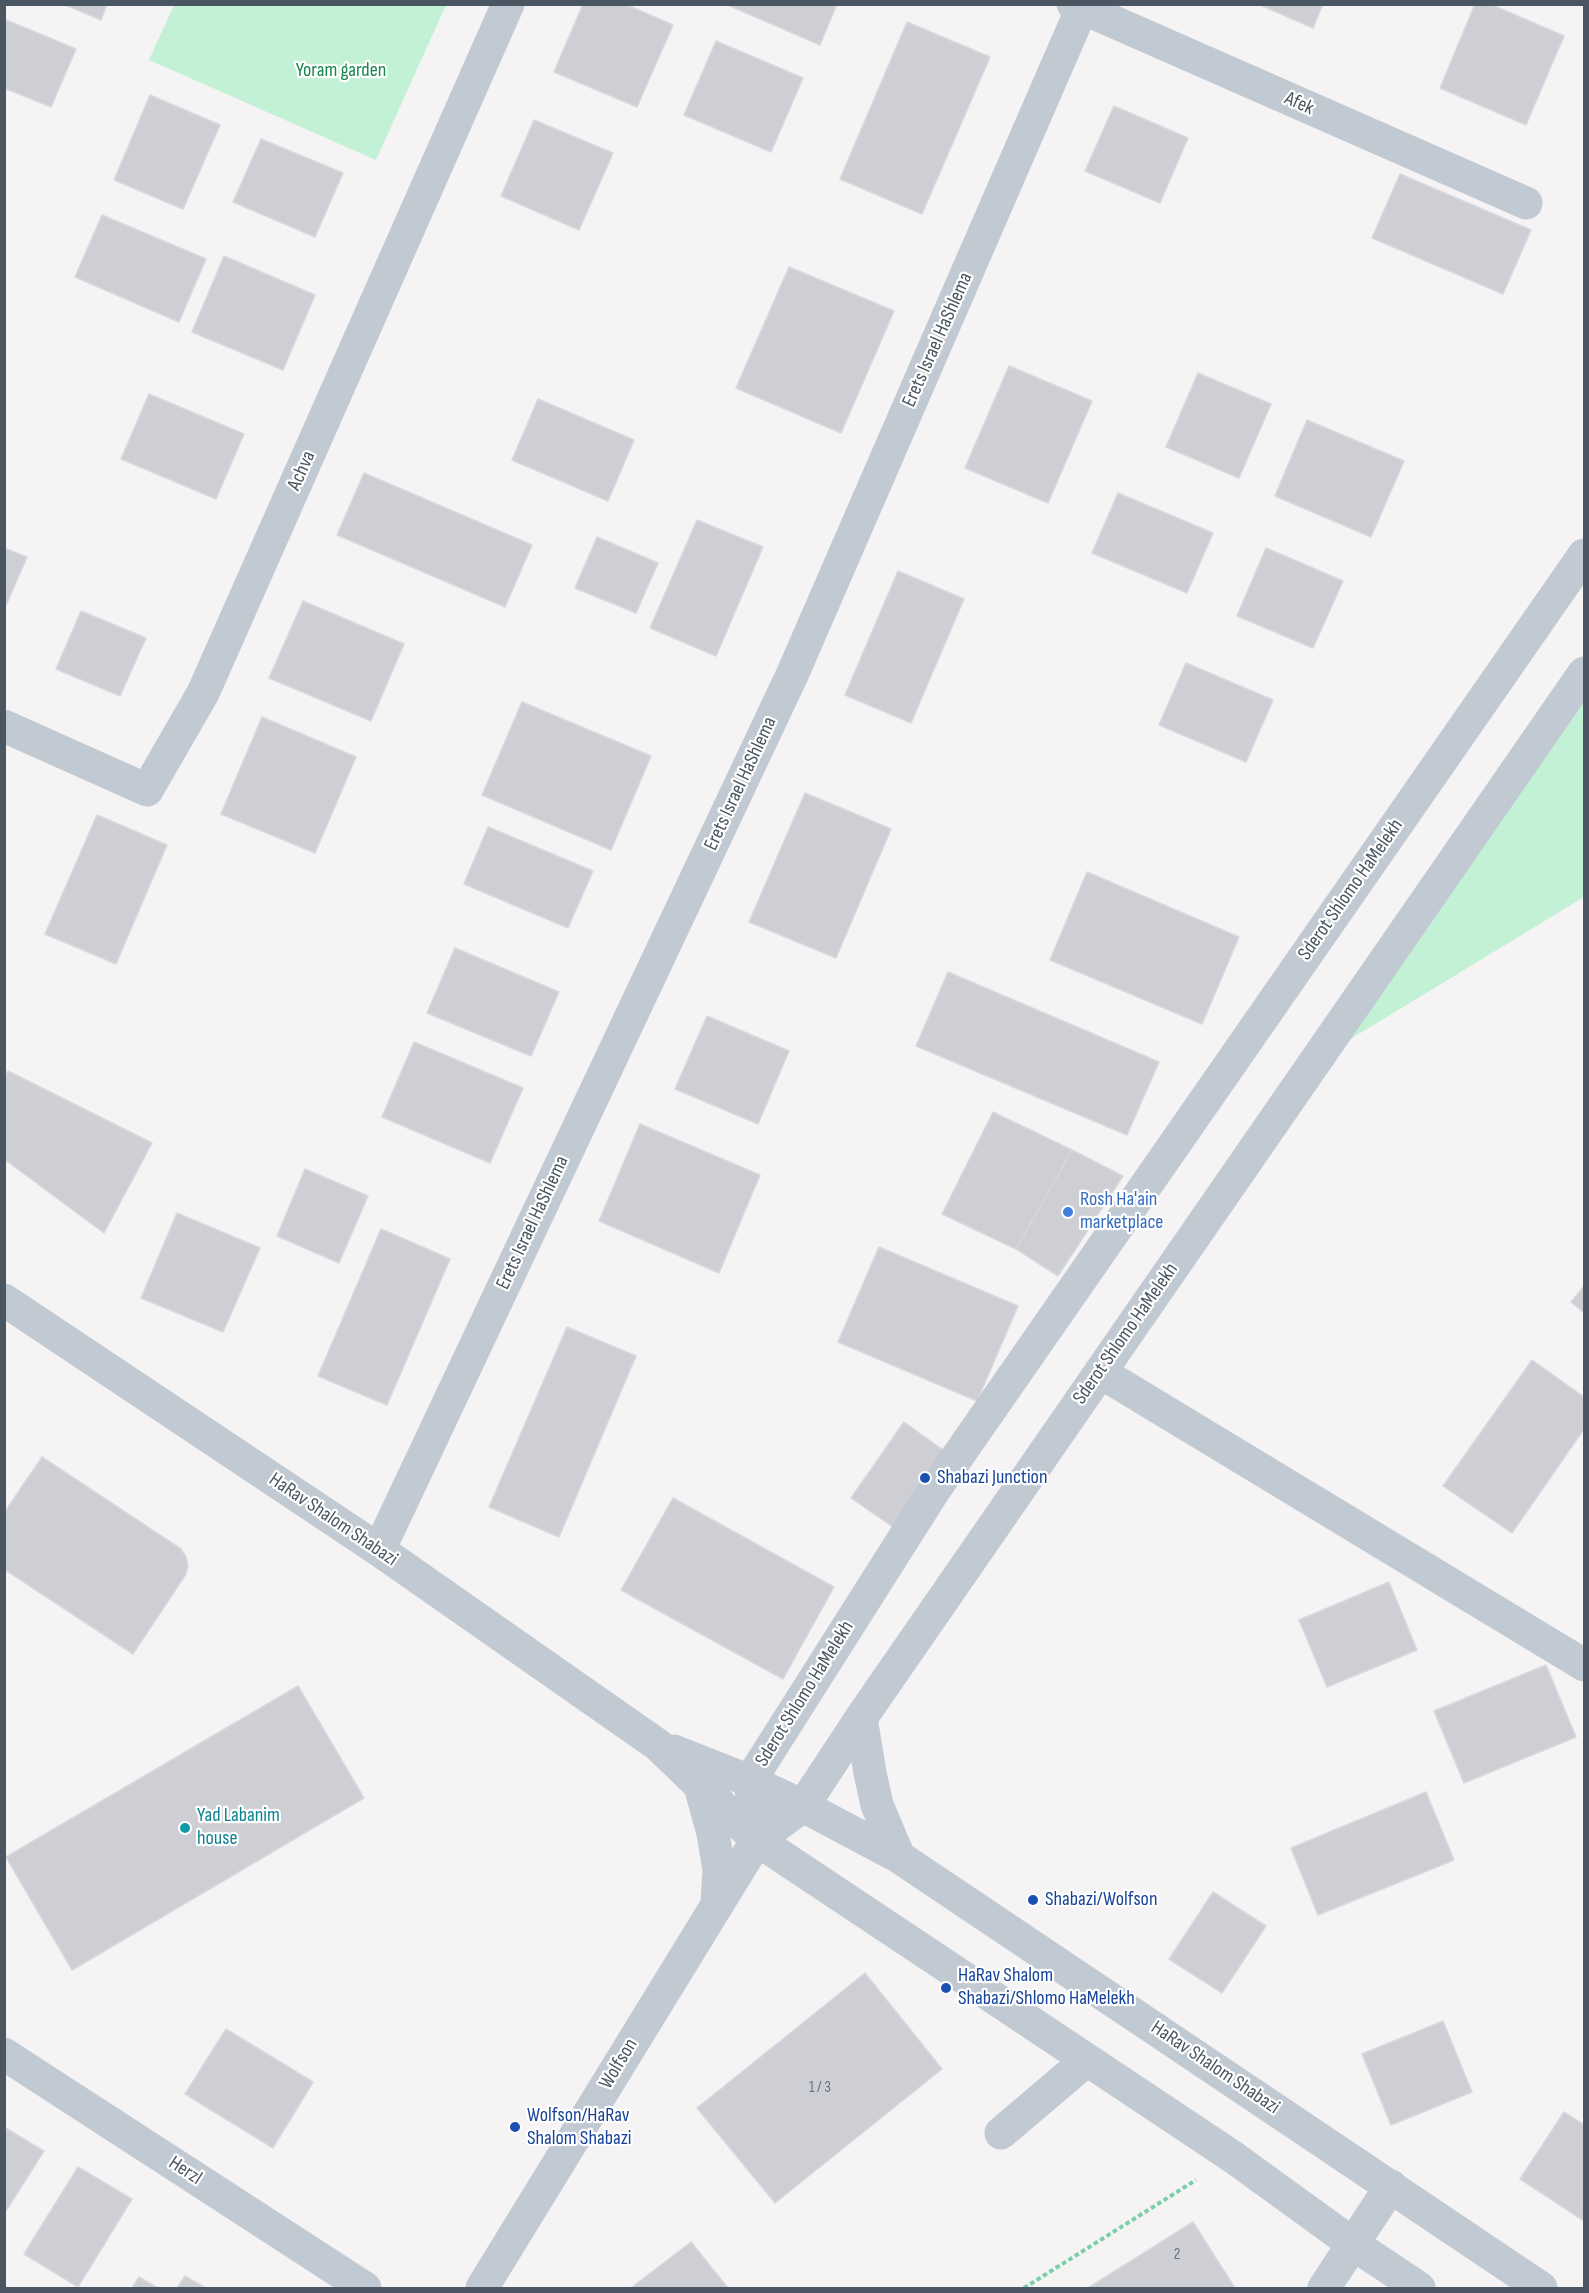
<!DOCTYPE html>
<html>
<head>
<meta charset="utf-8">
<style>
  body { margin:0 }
  #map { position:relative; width:1589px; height:2293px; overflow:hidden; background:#f5f3f3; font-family:"Sofia Sans Condensed",sans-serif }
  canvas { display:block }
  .frame { position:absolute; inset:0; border:6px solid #4a5661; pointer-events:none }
</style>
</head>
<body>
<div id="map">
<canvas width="1589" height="2293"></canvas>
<div class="frame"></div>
</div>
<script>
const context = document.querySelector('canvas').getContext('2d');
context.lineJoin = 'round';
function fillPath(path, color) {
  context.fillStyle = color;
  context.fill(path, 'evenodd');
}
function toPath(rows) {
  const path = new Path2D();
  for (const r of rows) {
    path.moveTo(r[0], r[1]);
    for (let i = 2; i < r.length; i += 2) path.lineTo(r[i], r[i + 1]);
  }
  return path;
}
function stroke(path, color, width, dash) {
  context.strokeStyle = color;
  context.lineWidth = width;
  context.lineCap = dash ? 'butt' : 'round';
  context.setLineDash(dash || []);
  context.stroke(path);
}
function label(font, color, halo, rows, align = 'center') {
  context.font = font + ' "Sofia Sans Condensed",sans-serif';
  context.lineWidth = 4.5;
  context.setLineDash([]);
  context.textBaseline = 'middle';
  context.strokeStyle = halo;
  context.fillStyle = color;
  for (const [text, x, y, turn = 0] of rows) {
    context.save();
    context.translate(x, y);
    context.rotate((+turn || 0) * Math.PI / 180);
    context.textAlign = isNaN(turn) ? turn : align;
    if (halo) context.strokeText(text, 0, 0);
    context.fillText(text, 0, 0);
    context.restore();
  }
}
fillPath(toPath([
  [174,5,174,4,446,5,376,160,149,60],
  [1584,673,1584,897,1316,1060]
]), '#c3f1d5');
const building = toPath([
  [63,4,107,4,101,20,63,4],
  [583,4,625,4,673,25,637,107,554,72,583,4],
  [731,4,837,4,820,45,730,6,731,4],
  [1258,4,1323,4,1313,28,1258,4],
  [1475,4,1490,4,1564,36,1526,125,1440,88,1475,4],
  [4,19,76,49,51,107,4,88,4,19],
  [907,22,990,57,922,214,840,179,907,22],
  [716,41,803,78,771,152,684,115,716,41],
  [150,95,220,125,183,209,114,180,150,95],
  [1114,106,1188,138,1160,203,1085,171,1114,106],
  [534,120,613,153,579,230,501,196,534,120],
  [261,139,343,173,315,237,233,202,261,139],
  [1400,174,1531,230,1503,294,1372,238,1400,174],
  [102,215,206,259,179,322,75,277,102,215],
  [224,256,315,295,283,370,192,332,224,256],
  [789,267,894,311,841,433,736,388,789,267],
  [1009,366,1092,401,1048,503,965,468,1009,366],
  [1198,373,1271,404,1239,478,1166,447,1198,373],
  [149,394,244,434,216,499,121,459,149,394],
  [538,399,634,440,608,501,512,460,538,399],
  [1307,420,1404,461,1371,537,1275,496,1307,420],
  [364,473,532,545,505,607,337,535,364,473],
  [1118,493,1213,533,1187,593,1092,553,1118,493],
  [697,520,763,547,716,656,650,628,697,520],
  [597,537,658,563,636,613,575,588,597,537],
  [4,548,27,557,4,610,4,548],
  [1266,548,1343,581,1313,648,1237,616,1266,548],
  [898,571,964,599,911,723,845,695,898,571],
  [303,601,404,644,371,721,269,678,303,601],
  [81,611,146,638,120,696,56,669,81,611],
  [1186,663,1273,700,1246,762,1159,725,1186,663],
  [522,702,651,756,611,850,482,795,522,702],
  [262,717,356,757,315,853,221,814,262,717],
  [805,793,891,829,836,958,749,922,805,793],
  [97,815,167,845,116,964,45,934,97,815],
  [488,827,593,871,568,928,464,884,488,827],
  [1087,872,1239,937,1202,1024,1050,960,1087,872],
  [455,948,559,992,531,1056,427,1013,455,948],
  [948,972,1159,1062,1127,1135,916,1046,948,972],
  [707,1016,789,1051,758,1124,675,1089,707,1016],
  [414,1042,523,1088,490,1163,382,1117,414,1042],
  [8,1071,152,1143,104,1233,4,1159,4,1079,8,1071],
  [993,1112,1072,1150,1016,1249,942,1214,993,1112],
  [640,1124,760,1175,719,1273,599,1221,640,1124],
  [1072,1150,1123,1176,1058,1276,1016,1249,1072,1150],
  [305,1169,368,1196,339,1263,277,1236,305,1169],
  [177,1213,260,1248,223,1332,141,1298,177,1213],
  [381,1229,450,1259,387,1405,318,1376,381,1229],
  [879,1247,1018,1306,977,1401,838,1342,879,1247],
  [1584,1286,1584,1313,1571,1302,1584,1286],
  [567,1327,636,1356,559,1537,489,1507,567,1327],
  [1532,1360,1584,1397,1584,1429,1512,1533,1443,1486,1532,1360],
  [904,1422,946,1452,893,1527,851,1498,904,1422],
  [42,1457,181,1549,186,1557,188,1566,186,1574,133,1654,4,1569,4,1513,42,1457],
  [673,1498,834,1587,783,1679,621,1590,673,1498],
  [1389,1582,1417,1650,1327,1687,1299,1620,1389,1582],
  [1546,1665,1576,1737,1464,1783,1434,1711,1546,1665],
  [298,1686,364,1798,72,1970,6,1857,298,1686],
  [1426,1792,1454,1860,1318,1915,1291,1848,1426,1792],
  [1213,1892,1266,1926,1222,1993,1169,1959,1213,1892],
  [865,1973,942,2069,775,2203,697,2108,865,1973],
  [1443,2021,1472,2092,1391,2125,1362,2054,1443,2021],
  [226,2029,313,2082,273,2148,185,2094,226,2029],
  [1564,2112,1584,2125,1584,2221,1520,2179,1564,2112],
  [4,2127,44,2151,4,2214,4,2127],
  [78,2167,132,2199,78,2287,24,2254,78,2167],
  [1193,2222,1235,2288,1088,2288,1193,2222],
  [691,2242,728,2288,631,2288,691,2242],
  [185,2276,206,2288,177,2288,185,2276],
  [139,2277,158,2288,132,2288,139,2277]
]);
fillPath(building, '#cdcfd5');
stroke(building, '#d7d9de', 1.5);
stroke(toPath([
  [1024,2288,1196,2180]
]), '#7ad0a6', 4, [4.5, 3]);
stroke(toPath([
  [1073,4,1526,203],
  [4,726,147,790,203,693,508,4],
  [4,1300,379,1550,658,1745,757,1840,1233,2157,1353,2244,1419,2288],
  [1100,1372,1584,1665],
  [379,1550,792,675,1082,8],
  [861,1718,870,1773,877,1805,899,1857],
  [674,1751,750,1781,803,1806,899,1857,1541,2288],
  [700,1786,713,1833,719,1870,717,1903],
  [757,1840,750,1781,935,1489,1584,555],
  [4,2054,365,2288],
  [1001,2133,1087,2060],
  [482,2288,757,1840,803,1806,861,1718,1584,673],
  [1324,2288,1391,2186]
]), '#c1cad2', 33);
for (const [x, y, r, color] of [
  [1068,1212,6,"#3f7fe0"],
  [925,1478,6,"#1a4fb4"],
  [185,1828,6,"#0f9aa8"],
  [1033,1900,6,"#1a4fb4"],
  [946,1988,6,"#1a4fb4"],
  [515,2127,6,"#1a4fb4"]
]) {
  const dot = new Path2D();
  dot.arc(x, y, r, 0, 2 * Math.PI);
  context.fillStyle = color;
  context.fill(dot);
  stroke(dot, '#fff', 2);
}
label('16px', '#6b747e', null, [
  ["1 / 3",820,2088],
  ["2",1177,2255]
]);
label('20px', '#17864f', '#fff', [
  ["Yoram garden",341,71]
]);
label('20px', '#4a5661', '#fff', [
  ["Afek",1299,104,24],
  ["Erets Israel HaShlema",938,340,-66],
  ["Achva",302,471,-66],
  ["Erets Israel HaShlema",741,784,-65],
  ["Sderot Shlomo HaMelekh",1351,890,-55],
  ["Erets Israel HaShlema",533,1223,-65],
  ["Sderot Shlomo HaMelekh",1126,1334,-55],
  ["HaRav Shalom Shabazi",333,1520,34],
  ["Sderot Shlomo HaMelekh",805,1694,-58],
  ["Wolfson",619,2064,-59],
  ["HaRav Shalom Shabazi",1215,2068,34],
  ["Herzl",185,2171,33]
]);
label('20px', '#366cbe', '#fff', [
  ["Rosh Ha'ain",1080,1200],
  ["marketplace",1080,1223]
], 'left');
label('20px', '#164399', '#fff', [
  ["Shabazi Junction",937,1478],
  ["Shabazi/Wolfson",1045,1900],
  ["HaRav Shalom",958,1976],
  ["Shabazi/Shlomo HaMelekh",958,1999],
  ["Wolfson/HaRav",527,2116],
  ["Shalom Shabazi",527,2139]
], 'left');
label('20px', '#0d838f', '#fff', [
  ["Yad Labanim",197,1816],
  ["house",197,1839]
], 'left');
</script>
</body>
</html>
